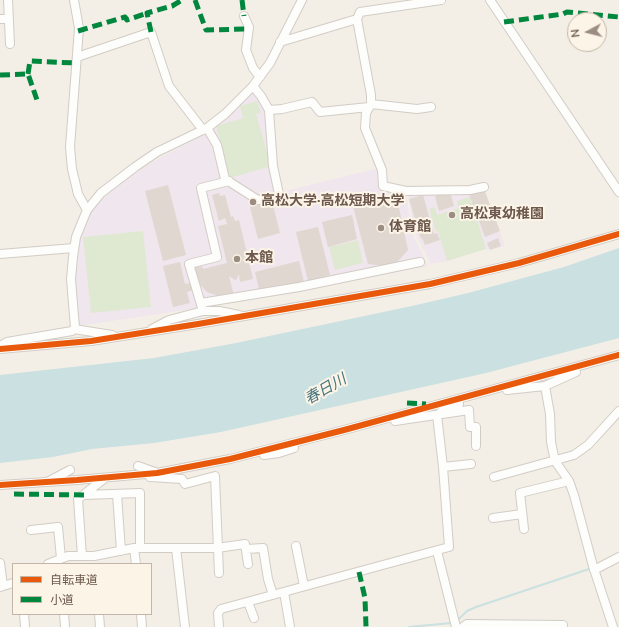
<!DOCTYPE html>
<html>
<head>
<meta charset="utf-8">
<style>
  body { margin:0 }
  #map { position:relative; width:619px; height:627px; overflow:hidden; background:#f3efe6; font-family:"Nunito Sans","Noto Sans JP",sans-serif }
  canvas { display:block }
  .legend { position:absolute; left:12px; top:563px; width:140px; height:52px; box-sizing:border-box; background:#fcf4e7; border:1px solid #c2b6a9; margin:0; padding:5px 7px; list-style:none; font-size:12px; color:#6c584c }
  .legend li { display:flex; align-items:center; gap:8px; height:20px }
  .legend b { width:20px; border:1px solid #c2b6a9 }
  .north { position:absolute; left:567px; top:12px; width:40px; height:40px; box-sizing:border-box; background:#fcf4e7; border:1px solid #c2b6a9; border-radius:50%; rotate:263deg; font-size:11px; font-weight:700; line-height:16px; text-align:center; color:#6c584c }
  .north::after { content:''; display:block; margin:auto; width:14px; height:18px; background:#9b8d82; clip-path:polygon(50% 0,100% 100%,50% 72%,0 100%) }
</style>
</head>
<body>
<div id="map">
<canvas width="619" height="627"></canvas>
<ul class="legend">
<li><b style="height:5px;background:#e8590c"></b>自転車道</li>
<li><b style="height:5px;background:#00873e"></b>小道</li>
</ul>
<div class="north">N</div>
</div>
<script>
const context = document.querySelector('canvas').getContext('2d');
context.lineJoin = 'round';
function fillPath(path, color) {
  context.fillStyle = color;
  context.fill(path, 'evenodd');
}
function toPath(rows) {
  const path = new Path2D();
  for (const r of rows) {
    path.moveTo(r[0], r[1]);
    for (let i = 2; i < r.length; i += 2) path.lineTo(r[i], r[i + 1]);
  }
  return path;
}
function stroke(path, color, width, dash) {
  context.strokeStyle = color;
  context.lineWidth = width;
  context.lineCap = dash ? 'butt' : 'round';
  context.setLineDash(dash || []);
  context.stroke(path);
}
function label(font, color, halo, rows, align = 'center') {
  context.font = font + ' "Nunito Sans","Noto Sans JP",sans-serif';
  context.lineWidth = 4;
  context.setLineDash([]);
  context.textBaseline = 'middle';
  context.strokeStyle = halo;
  context.fillStyle = color;
  for (const [text, x, y, turn = 0] of rows) {
    context.save();
    context.translate(x, y);
    context.rotate((+turn || 0) * Math.PI / 180);
    context.textAlign = isNaN(turn) ? turn : align;
    if (halo) context.strokeText(text, 0, 0);
    context.fillText(text, 0, 0);
    context.restore();
  }
}
fillPath(toPath([
  [253,91,266,111,277,193,379,168,386,190,406,193,412,234,428,266,212,306,78,326,75,278,78,240,91,211,110,192,145,166,208,132,228,118],
  [484,189,505,246,490,250,486,249,447,261,431,264,414,231,408,193]
]), '#f0e6ee');
fillPath(toPath([
  [257,101,261,113,256,114,271,166,230,178,216,126,243,118,240,106],
  [470,197,486,249,447,261,438,231,436,232,429,209,435,207,437,215,459,208,457,201],
  [143,231,151,307,91,313,83,237],
  [358,240,363,263,335,270,329,247]
]), '#dfe9d2');
fillPath(toPath([
  [619,248,619,338,486,373,221,432,154,443,92,449,53,457,0,463,0,375,154,358,236,343,412,306,468,293,564,267]
]), '#cae0e1');
stroke(toPath([
  [457,621,467,611,476,607,592,568],
  [409,627,451,623]
]), '#cae0e1', 2);
fillPath(toPath([
  [168,185,186,255,163,261,145,191],
  [484,189,500,231,485,237,469,194],
  [450,192,454,206,439,211,435,196],
  [219,193,220,196,225,195,231,217,233,216,235,221,239,220,253,279,240,282,239,275,238,275,237,279,235,280,229,276,234,296,222,297,207,292,197,281,192,268,202,266,203,269,227,263,218,226,227,224,225,218,219,221,212,195],
  [396,194,408,250,397,262,384,266,368,264,353,206],
  [423,195,434,234,437,233,440,240,425,245,422,238,421,239,409,199],
  [272,201,280,233,258,239,250,207],
  [352,215,357,239,328,247,322,222],
  [318,227,330,275,308,281,296,232],
  [498,238,501,246,490,250,487,243],
  [299,261,304,282,260,293,255,272],
  [180,262,185,284,192,283,194,290,187,292,190,303,173,307,163,266]
]), '#dfd7d0');
const minor = toPath([
  [8,0,10,44],
  [74,0,79,28,70,147,72,169,78,194,87,210],
  [490,0,619,192],
  [244,16,249,27,246,50,253,68,260,77],
  [0,19,9,19],
  [357,19,360,12,441,0],
  [280,42,357,19,371,95,371,104,366,113,365,128,382,170,383,186,406,191,470,190,484,187],
  [77,57,151,32,169,86,203,130],
  [253,86,261,96,269,110,273,166,279,194],
  [371,104,417,109,431,107],
  [269,110,282,109,312,102,320,112,369,107],
  [207,128,217,145,225,179,258,200,277,198],
  [0,254,74,248],
  [201,303,299,287,420,262],
  [203,311,189,264,217,257,201,188,229,181],
  [74,329,112,335],
  [152,329,169,320,203,311,219,311,239,315],
  [0,346,7,342,72,331,75,328,71,279,73,257,76,237,87,210,101,193,135,167,157,152,207,128,225,114,253,86,270,63,302,0],
  [0,349,91,341,198,324,430,284,519,263,619,234],
  [545,386,576,372],
  [507,390,545,386,550,414,551,442,555,461,569,481,574,495,593,566,613,627],
  [395,421,469,410,470,427,476,427,476,446],
  [264,455,279,453,294,448],
  [138,466,155,472],
  [443,467,471,464],
  [150,477,182,479,185,484,215,476,219,573],
  [494,477,574,455,588,445,619,411],
  [49,481,70,470],
  [0,485,77,480,157,473,230,459,344,430,619,355],
  [117,494,121,551],
  [84,495,140,493,140,548],
  [493,518,522,514],
  [524,529,520,493,569,481],
  [31,530,58,527,61,558],
  [296,546,304,586],
  [134,548,176,548,185,627],
  [176,548,217,548,245,544,248,564],
  [246,549,263,548,268,579,273,595],
  [437,551,456,627],
  [82,556,78,499,105,478],
  [0,563,3,586],
  [48,564,68,556,94,556,134,548,136,564],
  [594,570,619,557],
  [0,587,13,583],
  [284,592,290,627],
  [248,602,254,618],
  [24,614,25,627],
  [64,614,65,627],
  [99,614,100,627],
  [141,614,142,627],
  [219,627,218,613,221,609,449,547,443,467,437,415,447,408,459,404],
  [463,627,467,624,563,625]
]);
stroke(minor, '#d2ccc5', 10);
stroke(minor, '#fdfdfb', 8);
stroke(toPath([
  [195,0,206,30,249,29],
  [242,0,244,16],
  [504,22,563,14,567,12,619,17],
  [78,31,125,17,127,20,147,13],
  [151,32,147,13,172,6,182,0],
  [28,74,30,61,76,63],
  [0,75,28,74,37,100],
  [407,403,426,404],
  [14,494,84,495],
  [359,572,365,598,366,627]
]), '#00873e', 5, [10, 5]);
stroke(toPath([
  [0,349,91,341,198,324,430,284,519,263,619,234],
  [0,485,77,480,157,473,230,459,344,430,619,355]
]), '#e8590c', 6);
for (const [x, y, r, color] of [
  [253,202,4,"#9b8d82"],
  [452,215,4,"#9b8d82"],
  [381,228,4,"#9b8d82"],
  [237,259,4,"#9b8d82"]
]) {
  const dot = new Path2D();
  dot.arc(x, y, r, 0, 2 * Math.PI);
  context.fillStyle = color;
  context.fill(dot);
  stroke(dot, '#fcf4e7', 1.5);
}
label('bold 14px', '#6c584c', '#fcf4e7', [
  ["高松大学·高松短期大学",261,202],
  ["高松東幼稚園",460,215],
  ["体育館",389,228],
  ["本館",245,259]
], 'left');
label('italic 15px', '#48747d', '#fcf4e7', [
  ["春日川",326,390,-30]
]);
</script>
</body>
</html>
